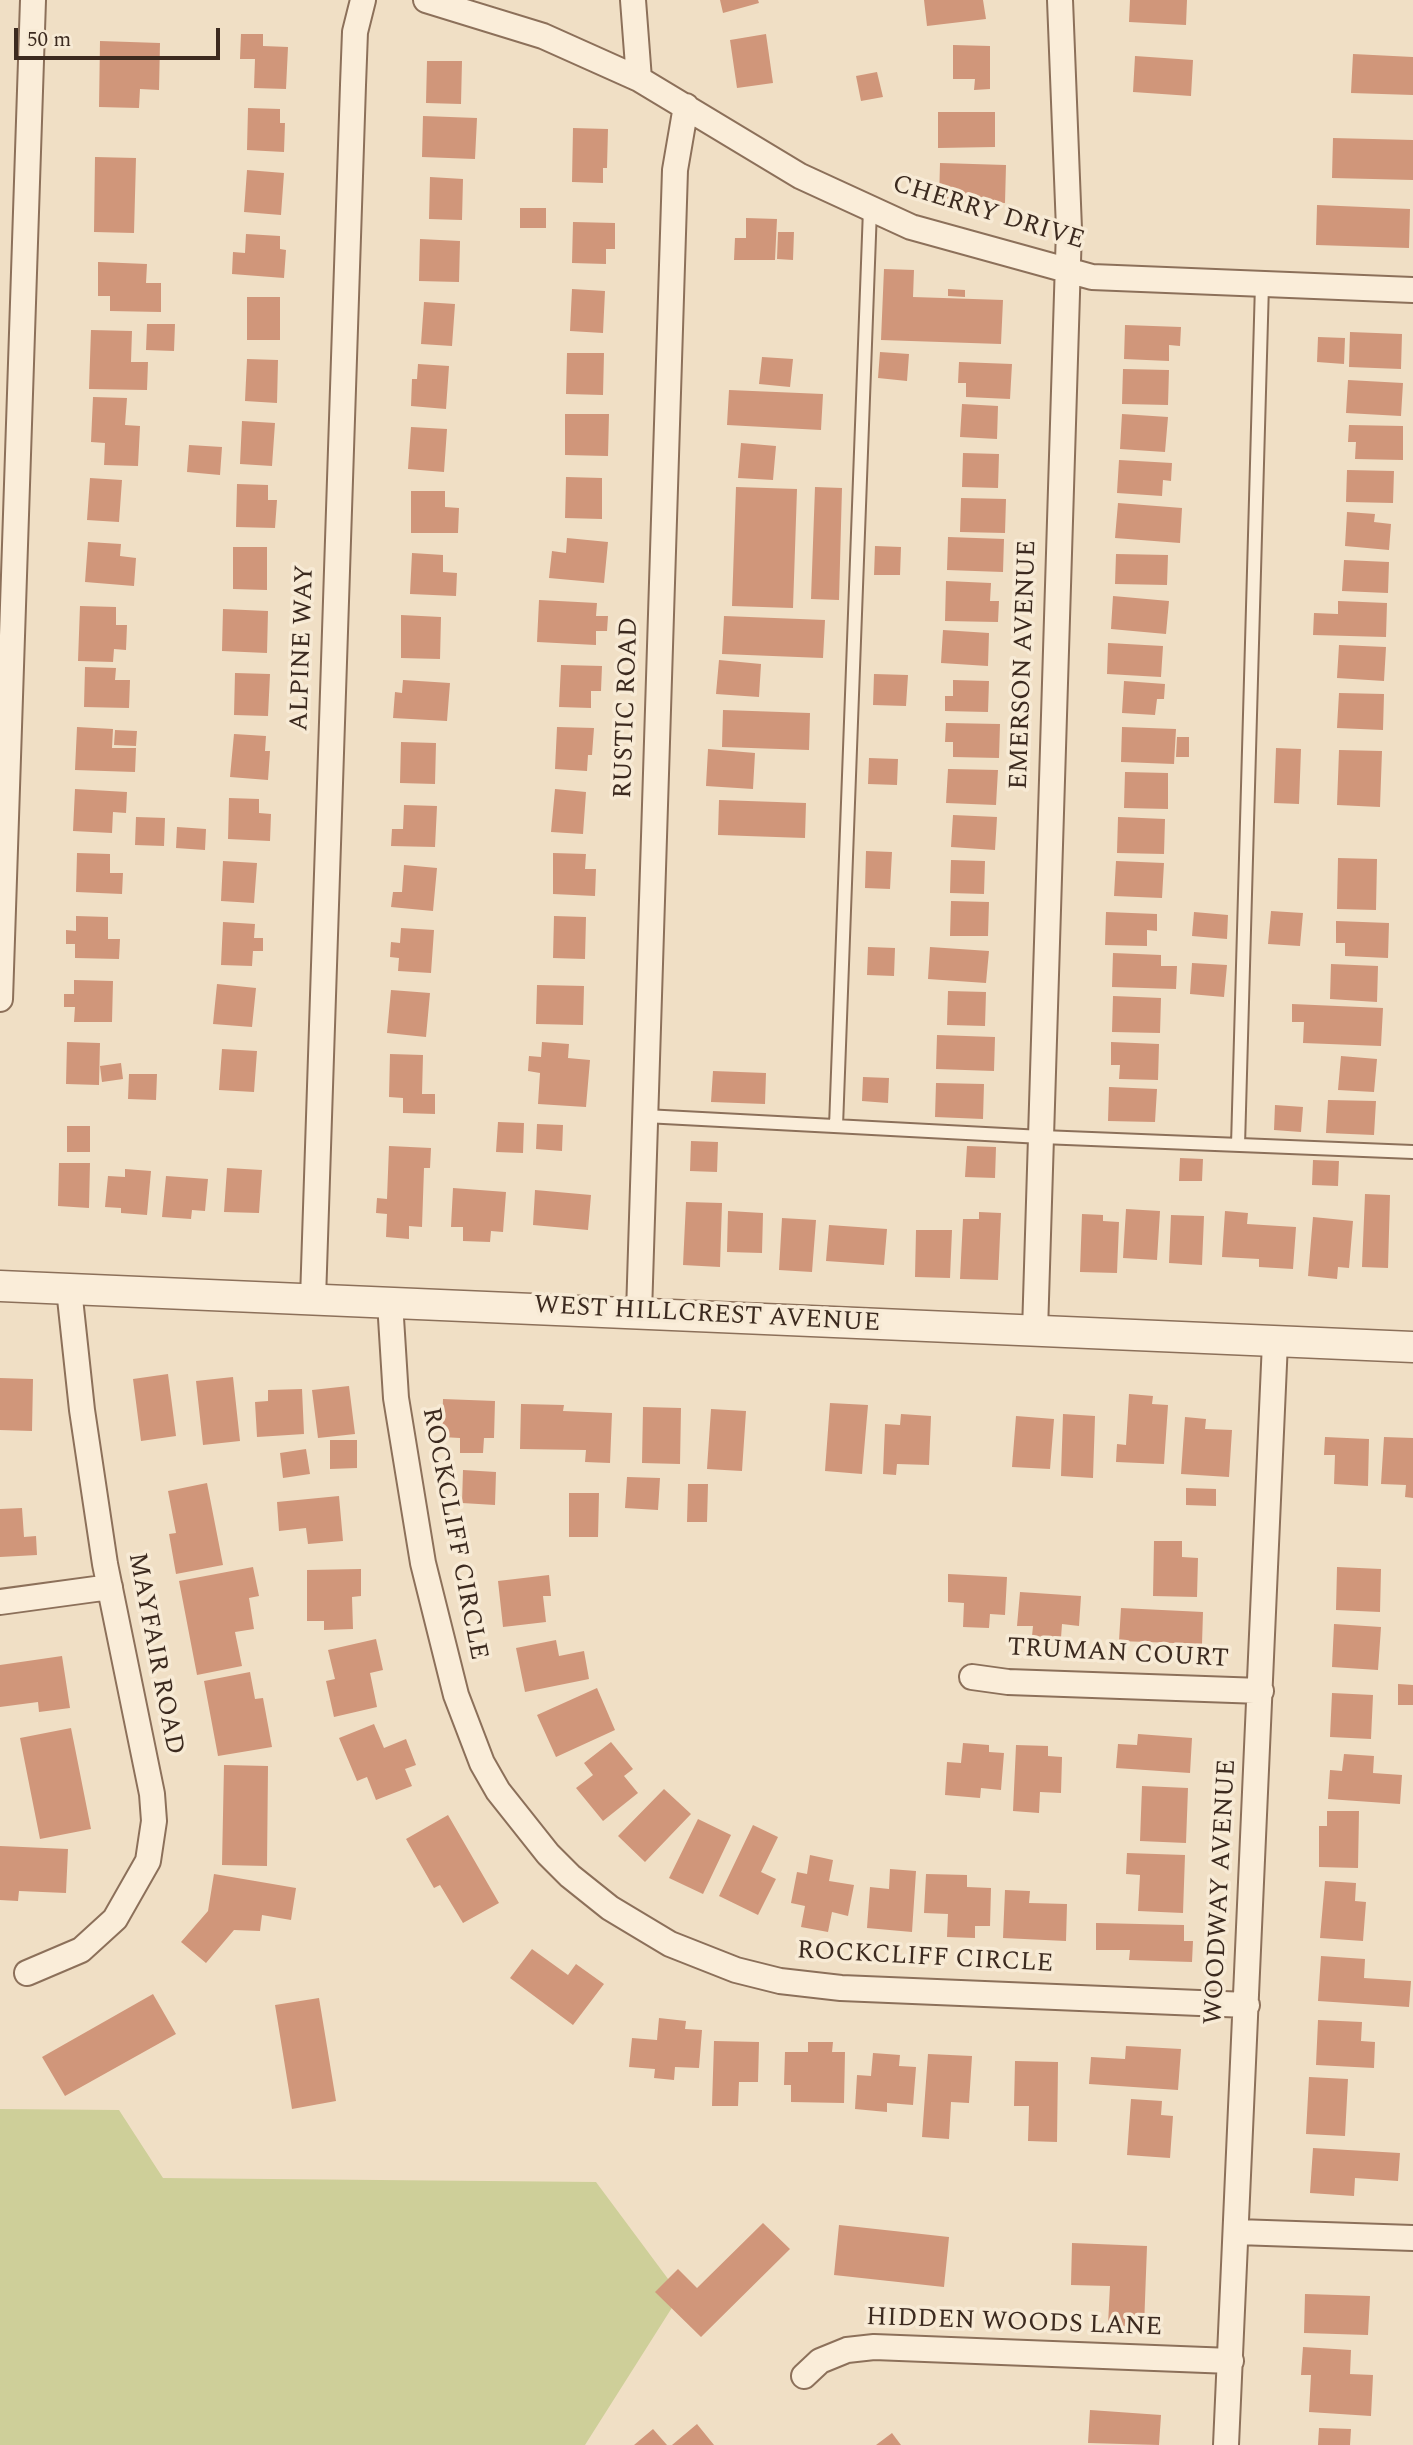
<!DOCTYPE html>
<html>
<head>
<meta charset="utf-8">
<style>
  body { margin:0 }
  #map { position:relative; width:1413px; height:2445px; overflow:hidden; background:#f0dfc5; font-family:Spectral,serif }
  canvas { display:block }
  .scale { position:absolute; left:14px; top:28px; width:206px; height:32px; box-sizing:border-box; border:4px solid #3c2a1f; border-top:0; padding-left:9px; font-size:21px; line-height:24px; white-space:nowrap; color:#3c2a1f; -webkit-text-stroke:5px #f7ead5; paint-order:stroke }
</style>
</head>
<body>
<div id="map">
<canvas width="1413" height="2445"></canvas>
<div class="scale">50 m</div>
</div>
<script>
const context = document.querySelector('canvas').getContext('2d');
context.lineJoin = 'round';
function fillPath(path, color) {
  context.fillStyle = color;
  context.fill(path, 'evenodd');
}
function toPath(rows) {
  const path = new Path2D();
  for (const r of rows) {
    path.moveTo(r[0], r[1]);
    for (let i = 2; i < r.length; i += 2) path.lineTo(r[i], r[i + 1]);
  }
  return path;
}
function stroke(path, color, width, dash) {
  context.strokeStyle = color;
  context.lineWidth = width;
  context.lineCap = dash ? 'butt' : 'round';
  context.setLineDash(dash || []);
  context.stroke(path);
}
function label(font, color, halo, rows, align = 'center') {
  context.font = font + ' Spectral,serif';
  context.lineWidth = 7;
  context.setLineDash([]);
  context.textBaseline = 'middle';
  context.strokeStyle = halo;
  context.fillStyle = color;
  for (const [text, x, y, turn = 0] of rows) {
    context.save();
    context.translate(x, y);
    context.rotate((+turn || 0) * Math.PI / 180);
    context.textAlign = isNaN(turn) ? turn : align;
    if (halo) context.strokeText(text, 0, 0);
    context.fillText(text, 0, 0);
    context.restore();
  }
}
fillPath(toPath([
  [0,2109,119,2110,163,2178,596,2182,680,2295,585,2445,0,2445]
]), '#cecf99');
fillPath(toPath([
  [720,0,758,0,759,3,723,13],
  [924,0,983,0,986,19,927,26],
  [1130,0,1187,0,1186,25,1129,22],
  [241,34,263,34,263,46,288,47,286,89,254,88,255,59,240,59],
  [766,34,773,83,737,88,730,40],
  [100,41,160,43,159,90,140,89,139,108,99,107],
  [953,45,990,46,990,89,974,90,975,79,953,79],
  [1353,54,1413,57,1413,95,1351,93],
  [1135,56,1193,60,1191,96,1133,92],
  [427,61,462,61,461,104,426,103],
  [877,72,883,97,861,101,856,76],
  [248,108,280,109,280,123,285,123,284,152,247,150],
  [938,112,995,112,995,147,938,148],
  [423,116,477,118,475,159,422,157],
  [573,128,608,129,607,168,603,168,603,183,572,182],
  [1333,138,1413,140,1413,180,1332,178],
  [95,157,136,158,134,233,94,232],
  [940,163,1006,165,1005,203,939,201],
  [247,170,284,173,281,215,244,212],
  [430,177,463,179,462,220,429,219],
  [1317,205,1410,209,1409,248,1316,245],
  [520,208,546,208,546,228,520,228],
  [746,218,777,219,775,260,734,260,735,238,746,238],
  [573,222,615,223,615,249,606,249,606,264,572,263],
  [778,232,794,232,793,260,777,259],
  [246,234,280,236,280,249,286,250,284,278,232,274,233,252,245,253],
  [420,239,460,241,459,282,419,281],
  [98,262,147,264,146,283,161,283,161,312,110,311,110,296,98,296],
  [884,269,914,270,913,297,1003,300,1001,344,881,340],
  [572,289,605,291,603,333,570,331],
  [948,289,965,290,965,297,948,296],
  [247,297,280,297,280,340,247,340],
  [424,302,455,304,452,346,421,344],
  [147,324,175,324,174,351,146,350],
  [1125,325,1181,327,1180,346,1169,345,1169,361,1124,359],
  [91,330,132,331,131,362,148,362,147,390,89,389],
  [1350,332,1402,334,1401,369,1349,367],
  [1318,337,1345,338,1344,364,1317,362],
  [880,352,909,354,907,381,878,378],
  [567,353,604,353,603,395,566,394],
  [762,357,793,359,790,387,759,384],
  [247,359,278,360,277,403,245,401],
  [959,362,1012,364,1010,399,966,397,966,383,958,383],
  [418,364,449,366,446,409,411,406,412,379,417,379],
  [1123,369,1169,370,1168,405,1122,404],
  [1348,380,1403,383,1401,416,1346,413],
  [729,390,823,394,821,430,727,425],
  [93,397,127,398,125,425,140,426,138,466,104,465,105,443,91,442],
  [962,404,998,406,997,439,960,437],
  [565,414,609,414,608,456,565,455],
  [1122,414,1168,417,1165,452,1120,449],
  [242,421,275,423,272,466,240,464],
  [1349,425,1403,426,1403,460,1355,459,1356,442,1348,442],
  [411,427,447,429,444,472,408,469],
  [741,443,776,446,773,480,738,478],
  [189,445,222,447,220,475,187,472],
  [963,453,999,454,998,488,962,487],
  [1119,460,1172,463,1171,481,1163,480,1162,496,1117,493],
  [1347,470,1394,471,1393,503,1346,502],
  [566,477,602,478,602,519,565,518],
  [90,478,122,480,119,522,87,520],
  [237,484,268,485,268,500,277,500,275,528,236,527],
  [736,487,797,489,793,608,732,606],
  [815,487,842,488,839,600,811,599],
  [411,491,445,491,445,507,459,508,458,533,411,533],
  [961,498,1006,499,1005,533,960,532],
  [1118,503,1182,508,1180,543,1115,538],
  [1347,512,1375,514,1374,522,1391,524,1389,550,1345,546],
  [948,537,1004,539,1003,572,947,570],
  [567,538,608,542,604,583,549,578,552,551,566,553],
  [88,542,121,544,120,556,136,558,134,586,85,582],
  [875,546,901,547,900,575,874,575],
  [233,547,267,547,267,590,233,589],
  [412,553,443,555,443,572,457,573,456,596,410,594],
  [1116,554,1168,555,1167,585,1115,584],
  [1344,560,1389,562,1388,593,1342,591],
  [946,581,991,583,990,601,999,601,998,622,945,621],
  [1113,596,1169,601,1166,634,1111,629],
  [539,600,597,603,596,616,608,616,607,631,596,631,596,645,537,642],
  [1338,601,1387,603,1386,637,1313,635,1314,613,1338,614],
  [80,606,116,607,116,625,127,625,126,650,114,649,113,662,78,661],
  [223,609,268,611,267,653,222,651],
  [401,615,441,617,440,659,401,658],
  [724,616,825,620,823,658,722,654],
  [943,630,989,633,988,666,941,663],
  [1108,643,1163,646,1161,677,1107,674],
  [1339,645,1386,647,1384,681,1337,678],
  [719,660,761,664,759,697,716,694],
  [561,665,602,666,601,691,591,691,591,708,559,707],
  [85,667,116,668,115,680,130,680,129,708,84,707],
  [235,673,270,674,268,716,234,715],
  [874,674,908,675,906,706,873,705],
  [403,680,450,683,447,721,393,718,395,692,402,693],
  [953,680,989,681,988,712,945,711,945,696,953,696],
  [1124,681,1165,684,1164,699,1157,699,1155,715,1122,713],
  [1339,693,1384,694,1383,730,1337,728],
  [723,710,810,713,809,750,722,747],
  [946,723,1000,724,999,758,953,757,953,742,945,742],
  [77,727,113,729,112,748,136,748,135,772,75,770],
  [557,727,594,728,592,755,588,755,587,771,555,769],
  [1122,727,1176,729,1174,764,1121,762],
  [115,730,137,731,136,746,114,745],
  [234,734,266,736,265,751,270,751,268,780,230,777],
  [1177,737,1189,737,1189,757,1176,757],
  [401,742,436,743,435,784,400,783],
  [1276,748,1301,749,1299,804,1274,803],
  [708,749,755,753,753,789,706,786],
  [1339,750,1382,751,1380,807,1337,805],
  [869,758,898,759,897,785,868,784],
  [948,769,998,770,996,805,946,803],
  [1125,772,1168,773,1168,809,1124,808],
  [75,789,127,792,126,813,113,812,112,833,73,831],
  [555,789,586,792,583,834,551,832],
  [229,798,259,799,259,813,271,814,270,841,228,839],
  [719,800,806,803,805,838,718,835],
  [404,805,437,806,435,847,391,846,392,829,403,829],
  [953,815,997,817,995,850,951,847],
  [136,817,165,818,164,846,135,845],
  [1118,817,1165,819,1164,854,1117,853],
  [177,827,206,829,205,850,176,848],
  [866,851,892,852,890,889,865,888],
  [77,853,110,854,110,873,123,873,122,894,76,892],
  [553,853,586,854,585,869,596,869,595,896,553,894],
  [1338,858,1377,859,1376,910,1337,909],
  [951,860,985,861,984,894,950,893],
  [223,861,257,863,254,903,221,901],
  [1116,861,1164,863,1162,898,1114,896],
  [404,865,437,868,433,911,391,907,393,892,402,892],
  [951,901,989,902,988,936,950,936],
  [1271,911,1303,913,1300,946,1268,944],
  [1106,912,1157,914,1157,931,1147,930,1147,946,1105,945],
  [1194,912,1228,915,1227,939,1192,936],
  [76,916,108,917,108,939,120,939,119,959,75,958,75,944,66,944,66,930,76,931],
  [554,916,586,917,585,959,553,958],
  [1336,921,1389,923,1388,958,1345,956,1345,943,1336,943],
  [223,922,255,924,254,938,263,938,263,951,253,951,252,966,221,965],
  [401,928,434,930,431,973,398,971,399,958,390,957,391,942,400,943],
  [868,947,895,948,894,976,867,975],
  [930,947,989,951,986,983,928,979],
  [1113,953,1161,955,1161,966,1177,966,1176,989,1112,987],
  [1192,963,1227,965,1224,997,1190,994],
  [1331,964,1378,966,1377,1002,1330,999],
  [74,980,113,981,112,1022,74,1022,75,1007,64,1007,64,994,74,994],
  [217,984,256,988,252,1027,213,1024],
  [537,985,584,986,583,1025,536,1024],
  [391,990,430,993,426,1037,387,1033],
  [948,991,986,992,985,1026,947,1025],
  [1113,996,1161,998,1160,1033,1112,1032],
  [1292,1004,1383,1008,1381,1046,1303,1043,1304,1022,1292,1022],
  [937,1035,995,1037,994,1071,936,1069],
  [67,1042,100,1043,99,1085,66,1084],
  [542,1042,569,1044,568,1058,590,1060,586,1107,538,1104,540,1073,528,1071,529,1056,541,1057],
  [1111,1042,1159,1044,1158,1080,1119,1079,1120,1065,1111,1065],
  [222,1049,257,1051,254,1092,219,1090],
  [390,1054,423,1055,422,1094,435,1094,435,1114,403,1113,403,1098,389,1097],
  [1341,1056,1377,1059,1374,1092,1338,1090],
  [121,1063,123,1079,102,1082,100,1066],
  [713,1071,766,1073,765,1104,711,1102],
  [129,1074,157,1074,156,1100,128,1099],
  [863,1077,889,1078,888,1103,862,1101],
  [936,1083,984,1084,983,1119,935,1117],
  [1109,1087,1157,1089,1155,1122,1108,1121],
  [1328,1100,1376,1101,1374,1135,1326,1133],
  [1275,1105,1303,1107,1301,1132,1274,1130],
  [498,1122,524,1123,523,1153,496,1152],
  [537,1124,563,1125,562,1151,536,1149],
  [67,1126,90,1126,90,1152,67,1152],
  [691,1141,718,1142,717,1172,690,1171],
  [389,1146,431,1148,430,1168,424,1168,422,1227,409,1226,409,1239,386,1237,387,1214,376,1213,377,1198,387,1199],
  [967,1146,996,1147,995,1178,965,1177],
  [1180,1158,1203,1159,1202,1181,1179,1181],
  [1313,1160,1339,1161,1338,1186,1312,1185],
  [59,1163,90,1163,89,1208,58,1206],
  [227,1168,262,1170,259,1213,224,1212],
  [125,1169,151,1171,147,1215,121,1213,121,1208,105,1207,108,1176,125,1177],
  [166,1176,208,1179,205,1211,192,1210,191,1219,162,1217],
  [453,1188,506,1192,503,1232,491,1231,490,1242,463,1241,463,1227,451,1227],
  [535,1190,591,1195,588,1230,533,1225],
  [1365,1194,1390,1195,1388,1268,1362,1267],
  [686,1202,722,1203,720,1267,683,1265],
  [1126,1209,1160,1211,1157,1260,1123,1258],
  [728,1211,763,1213,762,1253,727,1252],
  [1225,1211,1248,1213,1247,1224,1296,1227,1293,1269,1259,1267,1259,1259,1222,1257],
  [979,1212,1001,1213,998,1280,960,1279,963,1219,979,1219],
  [1082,1214,1103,1215,1103,1221,1119,1222,1117,1273,1080,1272],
  [1171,1215,1204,1216,1202,1265,1169,1263],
  [1313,1217,1353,1221,1349,1268,1338,1267,1337,1279,1308,1276],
  [782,1218,816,1220,812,1272,779,1270],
  [829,1225,887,1229,884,1265,826,1261],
  [916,1230,952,1230,950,1278,915,1277],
  [168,1374,176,1436,141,1441,133,1379],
  [233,1377,240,1441,203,1445,196,1381],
  [0,1378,33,1379,32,1431,0,1430],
  [349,1386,355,1434,318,1438,312,1390],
  [302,1389,304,1434,257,1437,255,1402,268,1401,268,1390],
  [1129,1394,1153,1396,1152,1404,1168,1405,1164,1464,1116,1462,1117,1444,1126,1445],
  [443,1399,495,1401,494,1438,484,1438,483,1453,460,1453,460,1438,442,1437],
  [830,1403,868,1405,862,1474,825,1471],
  [521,1404,564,1405,563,1411,612,1413,610,1463,585,1462,586,1450,520,1449],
  [643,1407,681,1408,680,1464,642,1463],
  [711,1409,746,1411,742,1471,707,1469],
  [901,1414,931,1416,929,1465,897,1464,896,1475,883,1474,885,1424,900,1425],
  [1063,1414,1095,1416,1093,1478,1061,1476],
  [1016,1416,1054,1419,1050,1469,1012,1467],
  [1185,1417,1206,1419,1205,1429,1232,1430,1229,1477,1181,1474],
  [1325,1437,1369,1439,1368,1486,1334,1484,1335,1455,1324,1455],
  [1384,1437,1413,1438,1413,1498,1405,1497,1406,1485,1381,1484],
  [330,1440,357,1440,357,1468,330,1469],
  [306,1449,310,1474,283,1478,280,1453],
  [463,1470,496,1472,495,1505,462,1503],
  [627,1477,660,1478,658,1510,625,1508],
  [207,1483,223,1565,176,1574,169,1534,176,1533,168,1491],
  [688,1484,708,1484,707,1522,687,1522],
  [1186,1488,1216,1489,1216,1506,1186,1505],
  [569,1493,599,1493,598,1537,569,1537],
  [339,1496,343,1541,308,1544,306,1528,279,1531,277,1502],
  [22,1508,24,1537,36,1536,37,1555,0,1557,0,1509],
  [1154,1541,1182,1541,1182,1557,1198,1558,1197,1597,1153,1596],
  [253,1567,259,1596,249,1598,254,1629,235,1632,242,1666,197,1675,179,1581],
  [1337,1567,1381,1569,1380,1612,1336,1610],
  [361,1569,361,1596,352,1597,353,1629,324,1630,324,1621,307,1621,307,1570],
  [948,1574,1007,1577,1005,1615,990,1614,989,1628,963,1627,964,1603,948,1602],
  [549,1575,551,1596,543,1596,546,1622,503,1627,498,1581],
  [1020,1592,1081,1596,1079,1626,1062,1624,1061,1638,1032,1636,1033,1626,1017,1626],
  [1121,1608,1203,1612,1202,1644,1119,1641],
  [1334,1624,1381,1627,1378,1670,1332,1667],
  [376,1639,383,1670,370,1673,377,1707,334,1717,326,1681,335,1679,328,1650],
  [556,1640,559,1656,584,1651,589,1679,525,1692,516,1648],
  [62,1656,70,1708,39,1712,38,1702,0,1707,0,1665],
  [250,1672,255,1699,263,1698,272,1747,218,1756,204,1681],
  [1398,1684,1413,1685,1413,1705,1398,1705],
  [597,1688,615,1730,556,1757,537,1715],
  [1332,1693,1373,1695,1371,1739,1330,1737],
  [374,1724,384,1748,406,1739,416,1765,405,1769,412,1786,376,1800,367,1777,357,1781,339,1738],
  [71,1728,91,1829,40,1839,20,1738],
  [1138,1734,1192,1738,1190,1773,1116,1768,1118,1744,1137,1745],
  [611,1742,633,1769,624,1776,638,1793,603,1821,576,1788,593,1775,584,1763],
  [963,1743,989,1745,989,1752,1004,1753,1001,1790,981,1788,980,1798,945,1795,947,1762,961,1763],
  [1016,1745,1048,1746,1048,1756,1062,1757,1061,1793,1040,1792,1039,1813,1013,1811],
  [1344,1754,1374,1756,1373,1773,1402,1775,1400,1804,1328,1799,1330,1770,1342,1771],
  [224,1765,268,1766,267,1866,222,1865],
  [1142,1786,1188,1788,1186,1843,1140,1841],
  [664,1789,691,1814,645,1862,618,1836],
  [1327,1811,1359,1811,1358,1868,1319,1867,1319,1826,1327,1826],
  [448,1815,499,1903,463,1923,440,1885,434,1888,406,1839],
  [698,1819,731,1835,703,1894,669,1878],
  [753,1825,778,1837,761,1872,776,1879,758,1915,719,1896],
  [0,1846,68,1849,66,1893,19,1891,18,1901,0,1900],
  [1127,1853,1185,1855,1183,1913,1138,1911,1140,1875,1126,1874],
  [810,1855,833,1860,829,1881,854,1885,848,1916,832,1912,828,1932,801,1927,805,1906,791,1903,797,1872,807,1874],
  [890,1869,916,1871,912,1932,867,1928,870,1887,889,1889],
  [214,1874,296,1888,291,1920,262,1915,260,1931,234,1930,206,1963,181,1942,208,1911],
  [926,1874,967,1875,967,1887,991,1888,990,1926,975,1926,975,1938,947,1937,948,1914,924,1913],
  [1325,1881,1356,1883,1355,1901,1366,1902,1363,1941,1320,1938],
  [1005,1890,1030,1891,1029,1903,1067,1904,1066,1941,1003,1938],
  [1096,1923,1184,1925,1184,1941,1193,1941,1192,1962,1129,1960,1130,1950,1096,1950],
  [532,1949,568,1975,576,1964,604,1984,573,2025,510,1978],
  [1321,1956,1365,1959,1364,1978,1411,1981,1409,2007,1318,2001],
  [153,1994,176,2034,65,2096,42,2057],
  [319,1998,336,2101,292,2109,275,2005],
  [659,2018,686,2021,685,2029,702,2030,699,2068,675,2067,674,2080,654,2078,655,2069,629,2067,632,2038,657,2040],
  [1318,2020,1362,2022,1361,2041,1375,2042,1374,2068,1316,2065],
  [714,2041,759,2042,758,2082,739,2082,738,2106,712,2106],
  [808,2042,833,2042,832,2052,845,2052,844,2103,791,2102,791,2085,784,2085,785,2052,808,2052],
  [1126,2046,1181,2049,1178,2090,1089,2084,1091,2057,1125,2059],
  [873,2053,900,2055,899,2066,916,2067,913,2105,887,2103,887,2112,855,2109,857,2075,871,2076],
  [928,2054,972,2056,969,2103,951,2102,949,2139,922,2137],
  [1015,2061,1058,2062,1057,2142,1028,2141,1029,2106,1014,2106],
  [1309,2077,1348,2079,1345,2136,1306,2134],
  [1131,2099,1162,2101,1161,2115,1173,2116,1170,2158,1127,2155],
  [1313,2148,1400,2153,1398,2181,1355,2178,1354,2196,1310,2193],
  [763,2223,790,2249,701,2337,655,2292,678,2269,697,2288],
  [839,2225,949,2237,944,2287,834,2275],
  [1072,2243,1147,2246,1144,2327,1108,2325,1110,2286,1071,2285],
  [1305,2294,1370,2296,1368,2335,1304,2333],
  [1303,2347,1351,2350,1350,2374,1373,2375,1371,2416,1309,2412,1311,2375,1301,2375],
  [1090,2410,1161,2415,1159,2445,1088,2443],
  [697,2424,714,2445,672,2445],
  [1319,2428,1351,2429,1350,2445,1318,2445],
  [653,2429,667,2445,634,2445],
  [892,2433,901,2445,876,2445]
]), '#d0967a');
const service = toPath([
  [645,1116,1042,1137,1413,1152],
  [836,1126,870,209],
  [1238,1145,1262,284]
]);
const minor = toPath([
  [426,0,543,36,639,79,800,176,911,227,1092,277,1413,290],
  [633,0,639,79],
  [0,999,33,0],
  [313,1299,353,85,355,32,363,0],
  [390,1302,396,1398,423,1563,456,1695,482,1763,498,1791,548,1854,570,1876,610,1908,670,1944,736,1970,780,1981,841,1988,1247,2005],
  [639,1313,675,170,686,106],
  [1035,1331,1069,229,1060,0],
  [0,1602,110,1587],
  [972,1677,1008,1682,1261,1691],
  [27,1973,81,1950,115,1919,148,1861,154,1821,152,1794,105,1564,82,1410,69,1289],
  [1237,2232,1413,2238],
  [804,2376,820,2361,847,2350,874,2347,1231,2361],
  [1226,2445,1275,1342]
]);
const tertiary = toPath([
  [0,1286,1413,1347]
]);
stroke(service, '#8c705a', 16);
stroke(minor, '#8c705a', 28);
stroke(tertiary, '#8c705a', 33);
stroke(service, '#faedd9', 12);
stroke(minor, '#faedd9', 24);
stroke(tertiary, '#faedd9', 30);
label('26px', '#3c2a1f', '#f7ead5', [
  ["CHERRY DRIVE",988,214,17],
  ["ALPINE WAY",304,648,-88],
  ["EMERSON AVENUE",1025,665,-88],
  ["RUSTIC ROAD",628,708,-88],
  ["WEST HILLCREST AVENUE",707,1316,3],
  ["ROCKCLIFF CIRCLE",453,1534,79],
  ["MAYFAIR ROAD",154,1654,79],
  ["TRUMAN COURT",1118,1655,3],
  ["WOODWAY AVENUE",1222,1892,-87],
  ["ROCKCLIFF CIRCLE",925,1959,3],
  ["HIDDEN WOODS LANE",1014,2324,2]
]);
</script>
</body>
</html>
